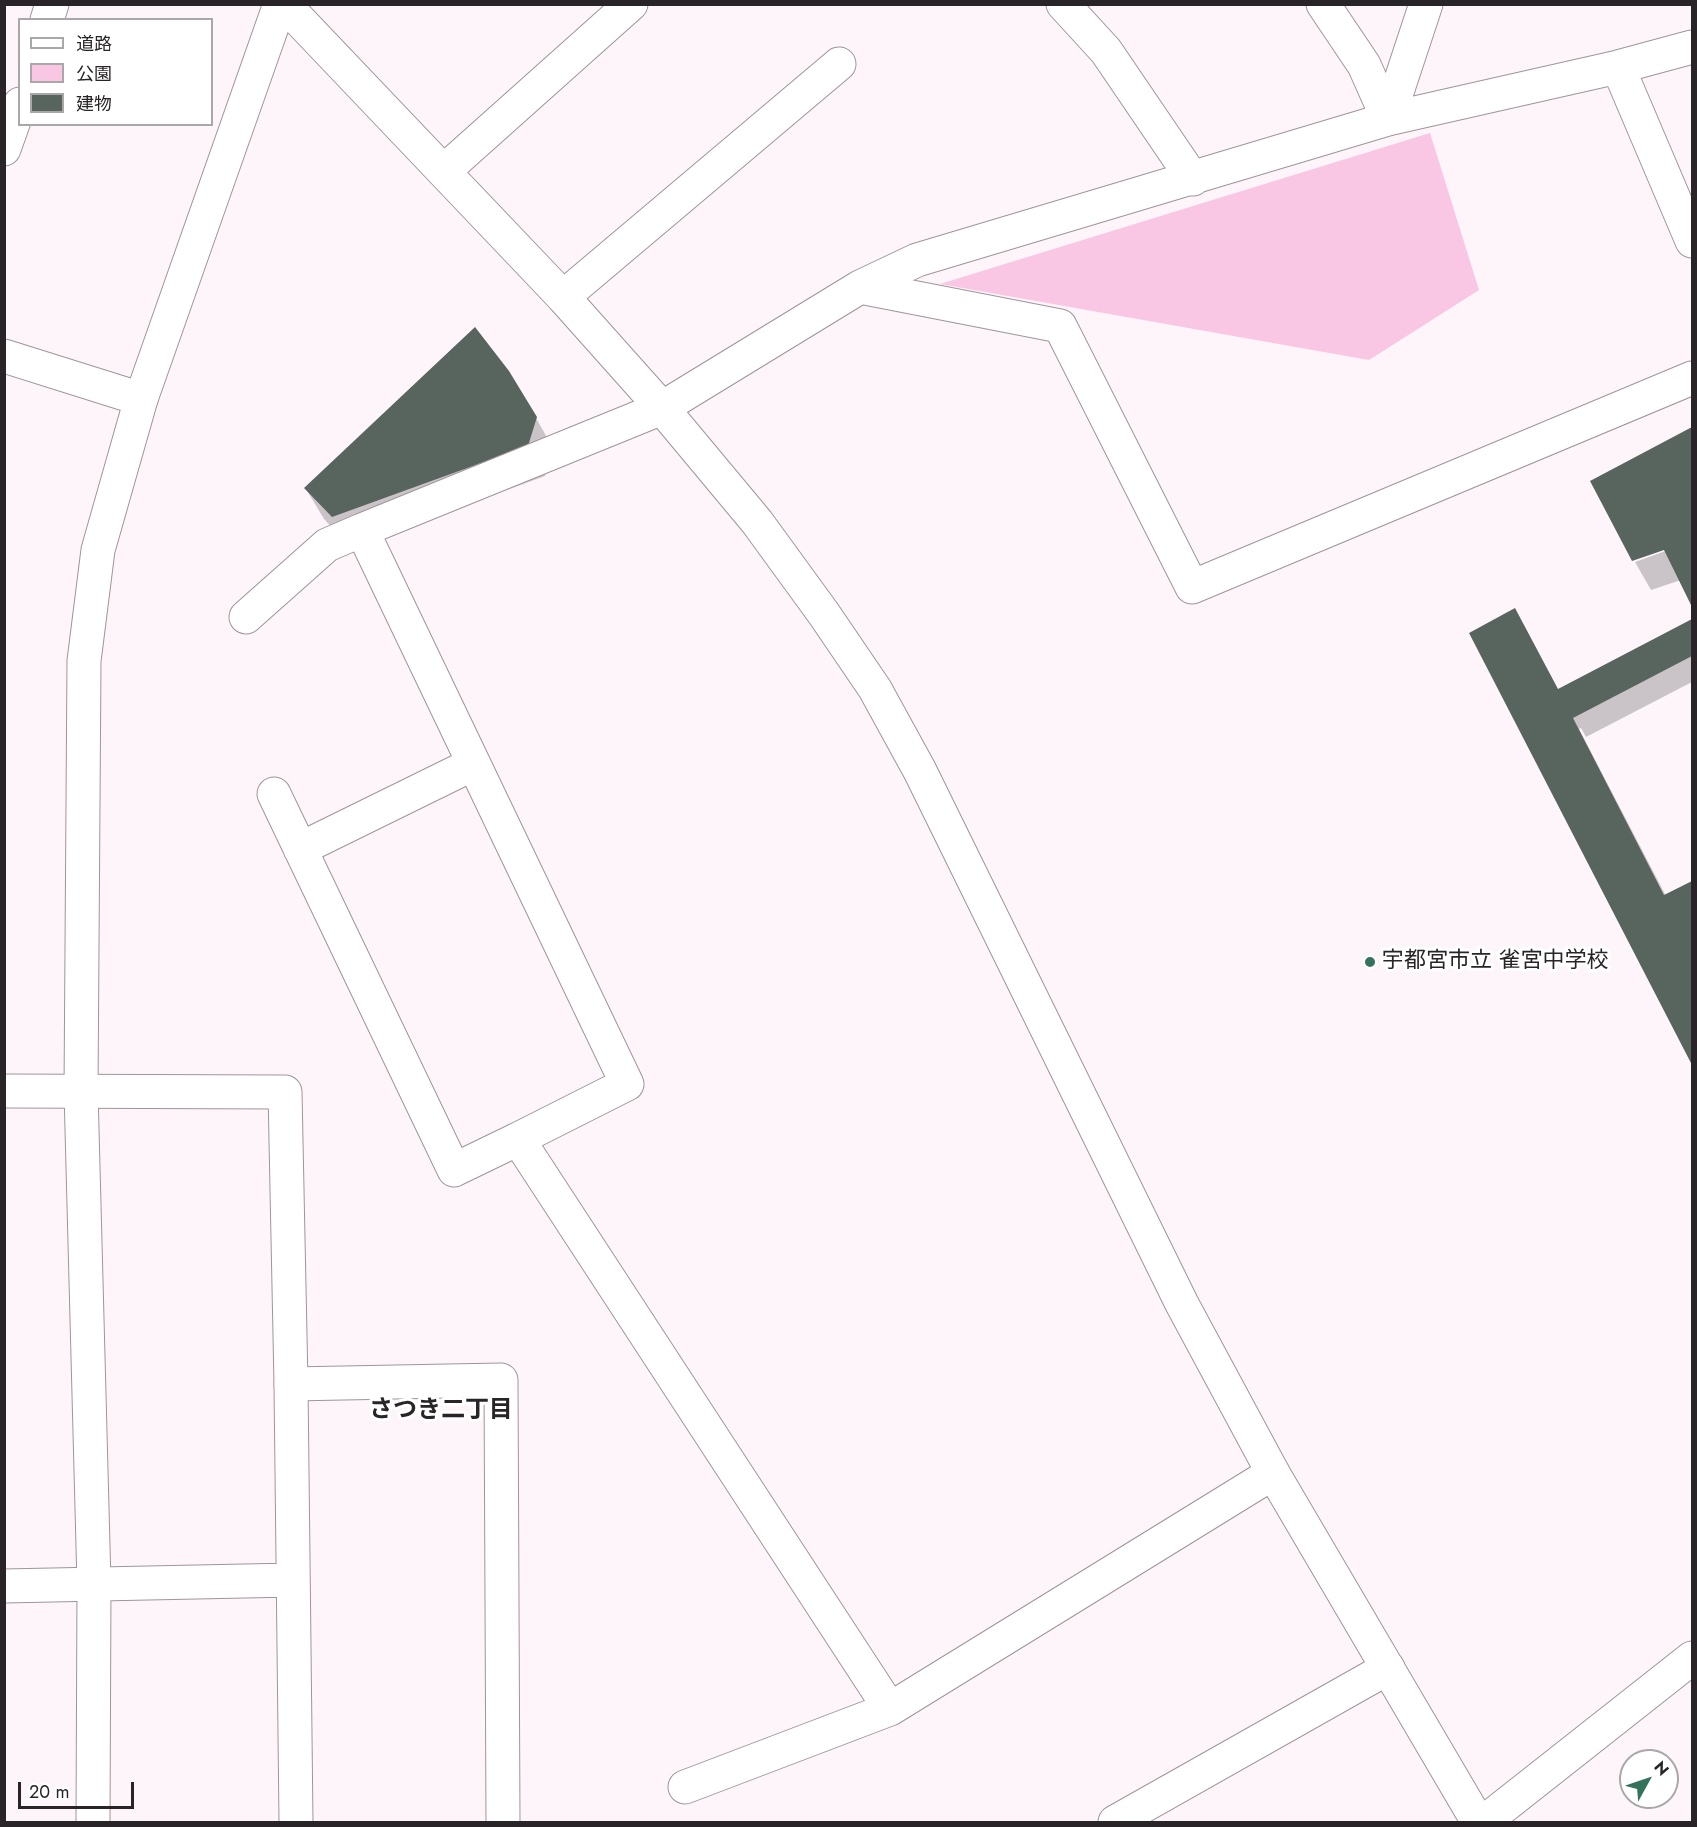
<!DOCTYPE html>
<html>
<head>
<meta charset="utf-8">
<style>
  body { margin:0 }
  #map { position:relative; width:1697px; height:1827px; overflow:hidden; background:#fdf5fa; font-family:Jost,"Noto Sans JP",sans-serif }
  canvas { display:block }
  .frame { position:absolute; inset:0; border:6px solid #292427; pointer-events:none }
  .legend { position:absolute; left:18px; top:18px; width:195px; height:108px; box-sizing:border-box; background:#fff; border:2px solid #a9a7a9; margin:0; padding:8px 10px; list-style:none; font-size:18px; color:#292427 }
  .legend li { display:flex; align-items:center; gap:12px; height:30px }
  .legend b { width:30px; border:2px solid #a9a7a9 }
  .north { position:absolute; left:1619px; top:1749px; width:60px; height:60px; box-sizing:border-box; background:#fff; border:2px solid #a9a7a9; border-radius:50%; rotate:50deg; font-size:16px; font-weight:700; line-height:24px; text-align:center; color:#292427 }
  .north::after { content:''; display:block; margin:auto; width:21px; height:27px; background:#35725c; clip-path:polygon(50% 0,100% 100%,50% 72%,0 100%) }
  .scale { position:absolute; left:18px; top:1782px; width:116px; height:27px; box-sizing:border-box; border:3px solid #292427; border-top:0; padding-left:8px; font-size:18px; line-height:21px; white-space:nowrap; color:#292427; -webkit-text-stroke:4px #fff; paint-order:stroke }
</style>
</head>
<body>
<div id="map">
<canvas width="1697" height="1827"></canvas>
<div class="frame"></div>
<ul class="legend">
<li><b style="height:8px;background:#fff"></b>道路</li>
<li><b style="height:16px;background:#f9c6e3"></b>公園</li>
<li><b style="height:16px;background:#58655f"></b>建物</li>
</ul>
<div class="north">N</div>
<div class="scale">20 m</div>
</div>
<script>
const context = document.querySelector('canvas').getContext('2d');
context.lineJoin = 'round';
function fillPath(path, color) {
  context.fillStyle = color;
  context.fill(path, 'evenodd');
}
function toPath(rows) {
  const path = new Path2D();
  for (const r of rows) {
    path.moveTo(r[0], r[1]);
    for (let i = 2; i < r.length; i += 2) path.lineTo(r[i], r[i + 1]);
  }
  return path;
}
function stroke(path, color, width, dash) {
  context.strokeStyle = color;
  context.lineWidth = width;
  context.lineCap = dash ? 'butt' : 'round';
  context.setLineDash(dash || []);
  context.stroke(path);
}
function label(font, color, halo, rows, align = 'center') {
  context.font = font + ' Jost,"Noto Sans JP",sans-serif';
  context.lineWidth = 6;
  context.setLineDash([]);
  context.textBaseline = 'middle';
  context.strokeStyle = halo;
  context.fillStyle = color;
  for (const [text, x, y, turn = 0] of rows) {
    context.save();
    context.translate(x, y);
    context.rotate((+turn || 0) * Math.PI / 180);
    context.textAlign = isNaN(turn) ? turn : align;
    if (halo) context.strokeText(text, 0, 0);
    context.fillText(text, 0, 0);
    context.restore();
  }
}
fillPath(toPath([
  [1430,133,1479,290,1369,360,940,284]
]), '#f9c6e3');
fillPath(toPath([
  [536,418,553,448,545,476,350,547,324,519,306,489],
  [1692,429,1692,603,1681,580,1651,590,1635,562,1671,549,1592,482],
  [1515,610,1558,691,1692,621,1692,682,1586,737,1581,728,1579,729,1666,896,1692,882,1692,1062,1471,633]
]), '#0003');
fillPath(toPath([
  [475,327,509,371,537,417,528,446,332,517,304,488],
  [1692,427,1692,607,1664,550,1632,561,1590,481],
  [1515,608,1558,689,1692,619,1692,656,1573,718,1664,895,1692,881,1692,1065,1469,633]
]), '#58655f');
const street = toPath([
  [1063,4,1106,51,1193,179],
  [1323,4,1364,65,1388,119],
  [47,20,52,4],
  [1618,67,1692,241],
  [1388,119,1426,4],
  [4,149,20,104],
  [444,171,631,4],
  [860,287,1060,326,1192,587,1692,378],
  [563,297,839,64],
  [4,356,141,399],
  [246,617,327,545,362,530],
  [274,794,454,1170,518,1139],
  [300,849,473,764],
  [4,1091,285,1092,291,1384,296,1822],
  [4,1586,293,1580],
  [890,1709,518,1139,627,1084,362,530,662,408,860,287,917,260,1388,119,1618,67,1692,47],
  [685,1787,890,1709,1273,1473],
  [1115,1822,1388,1668],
  [1484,1822,1692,1658]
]);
const secondary = toPath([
  [284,4,563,297,662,408,757,522,824,614,875,689,920,771,1182,1304,1273,1473,1478,1822],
  [291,1384,501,1380,503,1822],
  [93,1822,94,1584,81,1091,84,661,98,550,141,399,280,4]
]);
stroke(street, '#a0949a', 35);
stroke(secondary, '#a0949a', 35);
stroke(street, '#fff', 33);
stroke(secondary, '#fff', 33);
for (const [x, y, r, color] of [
  [1370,962,6,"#35725c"]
]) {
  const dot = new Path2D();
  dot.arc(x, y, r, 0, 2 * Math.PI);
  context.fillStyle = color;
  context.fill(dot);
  stroke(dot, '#fff', 2);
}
label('22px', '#292427', '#fff', [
  ["宇都宮市立 雀宮中学校",1382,962]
], 'left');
label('bold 24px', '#292427', '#fff', [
  ["さつき二丁目",441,1411]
]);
</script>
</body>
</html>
